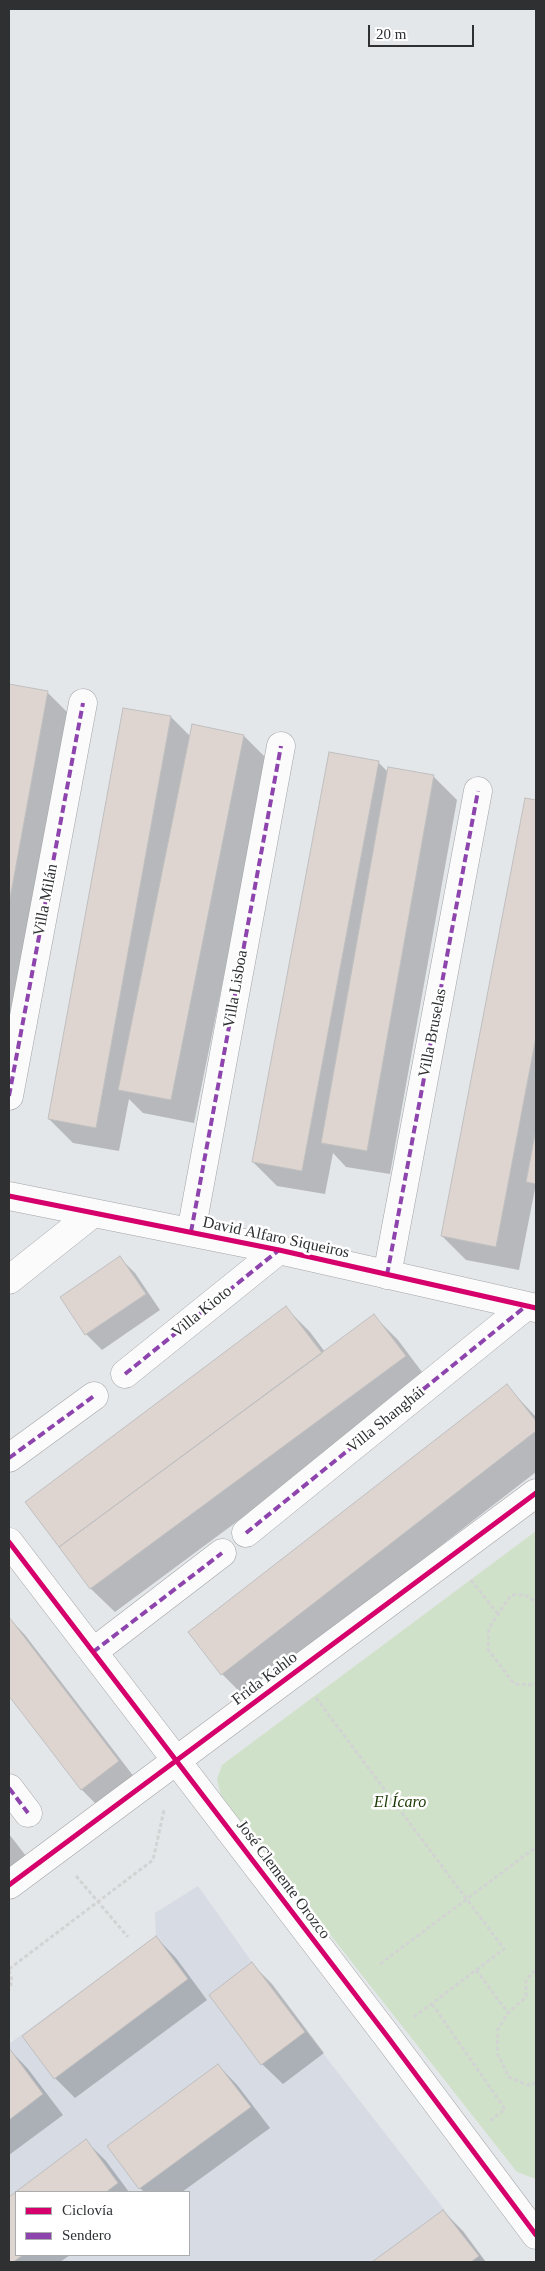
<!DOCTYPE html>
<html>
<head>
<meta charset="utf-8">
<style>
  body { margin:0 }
  #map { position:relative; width:545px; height:2271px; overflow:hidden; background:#e4e7ea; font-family:Georgia,serif }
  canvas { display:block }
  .frame { position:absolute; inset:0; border:10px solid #2e3032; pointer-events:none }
  .legend { position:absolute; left:15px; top:2191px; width:175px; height:65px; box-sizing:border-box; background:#fff; border:1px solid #abacad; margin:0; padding:6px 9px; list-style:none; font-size:15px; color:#2e3032 }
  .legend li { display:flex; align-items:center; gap:10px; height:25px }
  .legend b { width:25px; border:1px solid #abacad }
  .scale { position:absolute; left:368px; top:25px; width:106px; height:22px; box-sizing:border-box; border:2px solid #2e3032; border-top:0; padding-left:6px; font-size:15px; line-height:18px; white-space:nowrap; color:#2e3032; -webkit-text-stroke:4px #fff; paint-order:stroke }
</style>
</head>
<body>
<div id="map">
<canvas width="545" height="2271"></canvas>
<div class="frame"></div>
<ul class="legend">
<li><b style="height:6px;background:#d6006c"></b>Ciclovía</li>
<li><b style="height:6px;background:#8e44ad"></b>Sendero</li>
</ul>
<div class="scale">20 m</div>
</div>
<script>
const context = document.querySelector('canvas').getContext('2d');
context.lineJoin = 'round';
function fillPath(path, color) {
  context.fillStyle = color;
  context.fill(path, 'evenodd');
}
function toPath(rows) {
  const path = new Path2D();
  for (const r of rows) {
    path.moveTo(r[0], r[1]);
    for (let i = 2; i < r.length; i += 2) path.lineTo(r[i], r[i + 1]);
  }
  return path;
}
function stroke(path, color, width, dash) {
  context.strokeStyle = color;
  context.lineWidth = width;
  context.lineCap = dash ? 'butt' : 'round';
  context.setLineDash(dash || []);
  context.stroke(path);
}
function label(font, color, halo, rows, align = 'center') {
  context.font = font + ' Georgia,serif';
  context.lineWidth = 5;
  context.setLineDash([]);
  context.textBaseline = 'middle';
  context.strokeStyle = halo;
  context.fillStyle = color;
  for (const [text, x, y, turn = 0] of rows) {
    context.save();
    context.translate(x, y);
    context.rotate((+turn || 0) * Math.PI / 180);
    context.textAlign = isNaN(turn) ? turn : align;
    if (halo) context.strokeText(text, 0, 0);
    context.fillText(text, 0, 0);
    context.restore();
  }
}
fillPath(toPath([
  [198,1886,252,1962,485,2262,9,2262,9,2044,156,1936,155,1913],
  [16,2192,189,2192,189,2255,16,2255]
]), '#d6dbe4');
fillPath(toPath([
  [536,1531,536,2179,517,2172,221,1796,217,1779,222,1765]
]), '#d0e1c9');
fillPath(toPath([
  [9,685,47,692,71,716,9,1055],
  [171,717,191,737,244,736,268,760,194,1123,143,1113,129,1099,119,1151,73,1143,49,1119],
  [378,762,389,773,434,777,457,800,390,1174,346,1167,333,1153,325,1194,277,1186,253,1162],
  [526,799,536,801,536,1191,535,1189,519,1270,466,1260,442,1236],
  [120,1258,135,1273,160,1310,102,1350,86,1334,61,1298],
  [286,1308,310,1332,325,1352,374,1316,398,1340,428,1380,115,1612,91,1589,26,1503],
  [507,1386,536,1417,536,1472,245,1697,222,1674],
  [9,1618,25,1635,138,1782,102,1810,82,1790,9,1694],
  [9,1834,33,1865,9,1884],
  [156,1937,176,1958,207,2000,75,2098,55,2078],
  [252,1964,272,1984,324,2053,283,2084,262,2064],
  [9,2049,28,2069,63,2115,9,2155],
  [218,2065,238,2086,270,2128,182,2192,144,2192,140,2188],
  [86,2141,106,2161,129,2192,18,2192],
  [16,2193,16,2255,70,2255,60,2262,9,2262,9,2199],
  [443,2211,463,2231,486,2262,374,2262]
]), '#0003');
const building = toPath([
  [9,684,48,691,9,904,9,684],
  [123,708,171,716,96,1128,48,1119,123,708],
  [192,724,244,735,171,1100,118,1090,192,724],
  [329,752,379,761,302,1171,252,1162,329,752],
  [388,767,434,775,367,1151,321,1143,388,767],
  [525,798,536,800,536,1037,496,1247,441,1236,525,798],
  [536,1129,536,1184,526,1182,536,1129],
  [120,1256,146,1294,85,1335,60,1297,120,1256],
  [286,1306,322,1353,59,1547,25,1502,286,1306],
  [374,1314,406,1356,90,1589,59,1547,374,1314],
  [507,1384,536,1421,536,1431,221,1675,188,1632,507,1384],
  [9,1617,119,1761,81,1790,9,1696,9,1617],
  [156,1936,188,1979,54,2079,22,2036,156,1936],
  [252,1962,305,2032,261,2065,209,1995,252,1962],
  [9,2048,43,2094,9,2120,9,2048],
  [218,2064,251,2107,139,2189,107,2146,218,2064],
  [86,2139,118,2183,106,2192,16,2192,16,2255,23,2255,13,2262,9,2262,9,2197,86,2139],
  [443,2210,479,2256,471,2262,372,2262,443,2210]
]);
fillPath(building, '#ded4d0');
stroke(building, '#bfbfc0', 1);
const minor = toPath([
  [9,1096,83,703],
  [9,1196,279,1250,536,1308],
  [191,1232,281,746],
  [387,1275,478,791],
  [9,1280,92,1214],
  [125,1374,279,1250],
  [9,1458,94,1396],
  [246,1533,526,1306],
  [9,1542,387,2036,536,2235],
  [93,1652,222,1553],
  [9,1788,28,1813],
  [9,1885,536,1493]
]);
stroke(minor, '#a2a4a6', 29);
stroke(toPath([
  [471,1580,498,1614],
  [536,1606,536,1602,525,1595,511,1595,489,1628,488,1649,514,1684,534,1685,536,1682],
  [316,1698,504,1949,414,2017],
  [76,1876,128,1937],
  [380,1964,536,1847],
  [9,1969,153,1860,164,1810],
  [9,1970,12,1981,9,1990],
  [476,1970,508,2013],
  [536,1972,533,1972,526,1981,526,1997,508,2013,498,2029,497,2053,509,2077,528,2085,536,2083],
  [432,2004,505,2109,490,2121]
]), '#d2d3d3', 3, [4, 2.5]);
stroke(minor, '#fbfbfc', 28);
stroke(toPath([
  [9,1096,83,703],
  [191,1232,281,746],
  [387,1275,478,791],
  [125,1374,279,1250],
  [9,1458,94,1396],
  [246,1533,526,1306],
  [93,1652,222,1553],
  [9,1788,28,1813]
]), '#8e44ad', 4, [8, 4]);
stroke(toPath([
  [9,1196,279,1250,536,1308],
  [9,1542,387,2036,536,2235],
  [9,1885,536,1493]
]), '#d6006c', 5);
label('16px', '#2e3032', '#fff', [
  ["Villa Milán",46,900,-79],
  ["Villa Lisboa",236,989,-80],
  ["Villa Bruselas",433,1033,-79],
  ["David Alfaro Siqueiros",276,1238,12],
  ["Villa Kioto",202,1312,-39],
  ["Villa Shanghái",386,1420,-39],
  ["Frida Kahlo",265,1679,-37],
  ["José Clemente Orozco",283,1880,53]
]);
label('italic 16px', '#193700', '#fff', [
  ["El Ícaro",400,1803]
]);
</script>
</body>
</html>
